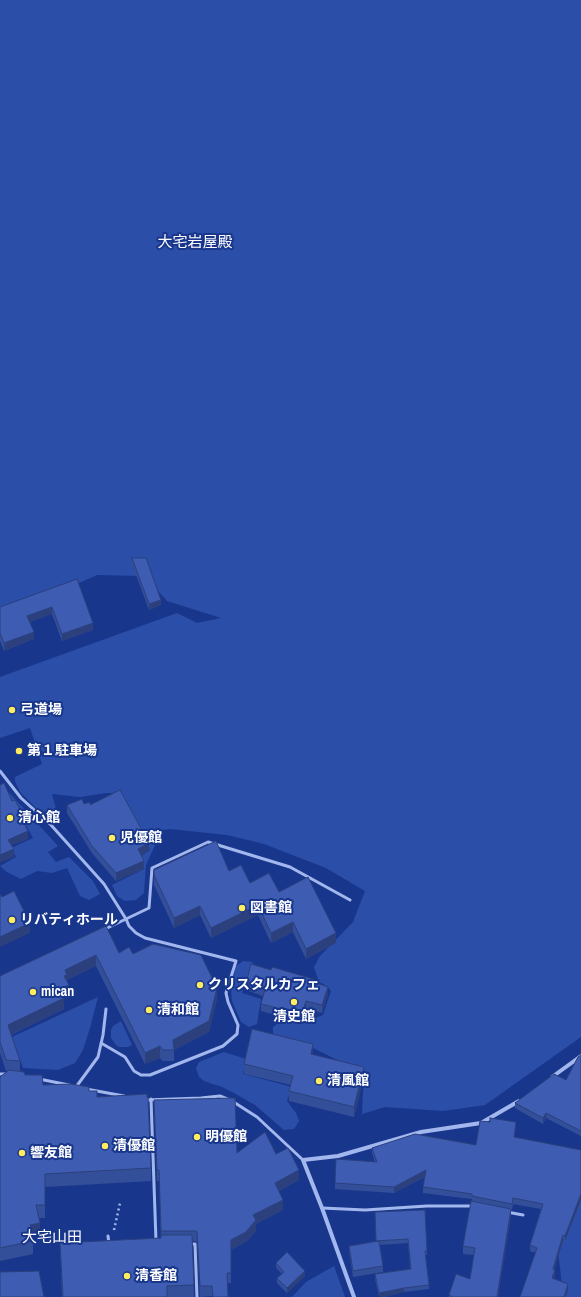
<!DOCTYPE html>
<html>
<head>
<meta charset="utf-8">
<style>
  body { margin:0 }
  canvas { display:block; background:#18368b }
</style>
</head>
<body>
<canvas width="581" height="1297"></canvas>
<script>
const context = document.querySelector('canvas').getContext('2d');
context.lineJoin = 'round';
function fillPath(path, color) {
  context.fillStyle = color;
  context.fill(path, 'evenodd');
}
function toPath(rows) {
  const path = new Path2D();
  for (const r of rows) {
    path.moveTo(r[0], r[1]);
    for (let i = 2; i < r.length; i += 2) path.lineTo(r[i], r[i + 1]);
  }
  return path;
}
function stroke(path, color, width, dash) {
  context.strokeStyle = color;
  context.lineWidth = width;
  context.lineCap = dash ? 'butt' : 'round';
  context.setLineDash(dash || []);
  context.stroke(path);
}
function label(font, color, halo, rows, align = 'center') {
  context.font = font + ' "Archivo Narrow","Noto Sans JP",sans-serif';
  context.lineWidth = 4;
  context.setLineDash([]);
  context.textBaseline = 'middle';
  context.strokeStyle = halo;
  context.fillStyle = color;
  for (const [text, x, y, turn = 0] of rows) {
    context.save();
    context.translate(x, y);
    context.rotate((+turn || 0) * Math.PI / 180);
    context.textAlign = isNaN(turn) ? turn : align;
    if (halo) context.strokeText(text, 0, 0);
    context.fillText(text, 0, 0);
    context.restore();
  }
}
fillPath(toPath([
  [0,0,581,0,581,1037,485,1105,443,1111,385,1107,362,1114,364,1073,313,1048,279,1040,273,1034,273,1027,277,1024,287,1022,301,1024,323,1015,331,991,327,986,319,982,314,967,320,956,353,922,365,891,326,868,264,844,227,835,170,829,162,830,146,865,144,893,136,900,125,901,117,896,112,885,144,869,140,857,150,850,142,832,119,793,107,793,80,797,52,794,56,809,52,814,39,811,20,792,15,781,15,777,42,764,30,728,0,738,0,677,177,613,197,623,221,618,167,601,145,576,97,575,0,618],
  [5,788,58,846,48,852,56,862,69,857,93,881,100,894,89,900,80,896,67,868,52,873,37,871,21,879,7,872,0,866,16,857,11,848,33,838],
  [243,961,253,962,242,993,261,999,257,1024,249,1027,241,1022,232,1001,231,989,236,966],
  [98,997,90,1028,83,1050,75,1063,58,1070,23,1068,12,1037],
  [121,1021,132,1045,128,1047,119,1047,116,1045,111,1038,111,1030,113,1026],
  [224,1052,246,1059,243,1074,292,1087,287,1101,296,1113,299,1121,294,1129,284,1130,255,1105,234,1093,222,1087,204,1081,199,1077,196,1068,199,1062],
  [581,1194,581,1297,565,1297,563,1294,557,1242],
  [334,1266,345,1297,292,1297,306,1282]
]), '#2b4ea9');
stroke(toPath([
  [114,1230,120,1203]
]), '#a2b7ee', 2.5, [2, 3]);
stroke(toPath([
  [0,771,21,798,51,825,104,884,126,919,129,926,136,933,145,938,236,961,226,993,228,1002,238,1025,237,1034,223,1046,150,1075,141,1075,134,1071,125,1057,101,1043],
  [103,930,149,908,152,868,208,842,290,867,350,900],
  [0,1074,8,1074],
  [39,1079,69,1085],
  [76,1087,98,1057,103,1035,106,1009],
  [86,1089,124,1096],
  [151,1099,156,1241],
  [145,1100,201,1098,220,1096,232,1101,257,1117,303,1160],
  [322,1208,365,1210,427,1206,474,1206],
  [507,1212,523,1215],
  [108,1236,109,1244],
  [190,1244,195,1244,197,1297]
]), '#a2b7ee', 3);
stroke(toPath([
  [552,1077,581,1056],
  [354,1297,322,1208,303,1160,338,1156,421,1132,481,1123,519,1101]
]), '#a2b7ee', 4);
fillPath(toPath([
  [132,558,161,605,149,610,132,564],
  [77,579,93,630,62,641,52,614,30,622,34,639,4,651,0,641,0,607],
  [84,804,149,851,141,855,144,869,116,881,92,853,67,813,67,805],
  [229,871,250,883,279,892,336,943,306,959,293,932,271,943,258,915,211,938,200,915,174,928,154,885,154,875],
  [106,926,119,953,133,954,217,999,209,1032,174,1050,174,1061,163,1061,160,1058,145,1064,96,966,67,980,69,996,64,998,64,1009,11,1035,20,1061,20,1071,25,1075,43,1085,89,1091,97,1097,151,1168,151,1181,45,1187,45,1218,39,1218,40,1236,32,1237,33,1241,33,1254,0,1261,0,1077,8,1071,6,1071,0,1053,0,976],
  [246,983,320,984,328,994,322,1013,306,1008,302,1022,261,1011,261,1004,263,996,246,990],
  [313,1054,364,1077,354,1117,289,1101,289,1091,291,1085,244,1074,244,1064],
  [581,1055,581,1136,546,1118,543,1124,515,1108,515,1103,566,1080],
  [154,1100,237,1153,276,1154,299,1180,279,1191,283,1210,256,1224,256,1231,246,1242,231,1250,231,1283,227,1283,212,1296,200,1297,197,1242,195,1241,192,1241,194,1297,62,1297,60,1243,161,1238,159,1181,157,1181],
  [516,1127,514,1137,581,1150,581,1200,565,1241,563,1241,554,1270,555,1275,554,1279,568,1290,566,1297,520,1297,536,1253,530,1251,530,1245,541,1209,513,1204,512,1210,511,1210,511,1216,498,1297,449,1297,449,1295,470,1279,474,1255,463,1254,463,1246,472,1199,423,1193,423,1187,425,1177,394,1193,335,1189,335,1183,375,1162,372,1153,372,1148,476,1145],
  [375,1212,427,1251,427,1255,425,1255,429,1285,429,1289,404,1292,384,1297,379,1297,375,1279,375,1274,410,1269,408,1243,379,1245,383,1266,383,1272,353,1277,349,1251,349,1246,376,1241],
  [276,1263,305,1276,287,1293,277,1283,277,1278,282,1274,276,1268]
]), '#344f99');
fillPath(toPath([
  [161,600,161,605,149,610,149,604],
  [52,607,52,614,27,623,27,616],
  [93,623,93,630,62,641,62,634],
  [34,632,34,639,4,651,4,643],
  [26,820,26,828,23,821],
  [28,831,28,839,8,847,8,840],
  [149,843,149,851,138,857,138,849],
  [14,849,14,857,0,863,0,855],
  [144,861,144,869,116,881,116,873],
  [258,905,258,915,211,938,211,928],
  [200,906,200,915,174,928,174,918],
  [293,922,293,932,271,943,271,933],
  [30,923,30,933,0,947,0,937],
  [336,933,336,943,306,959,306,949],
  [96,955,96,966,67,980,67,986,69,985,69,996,64,998,64,1009,8,1036,8,1025,60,989,64,976,65,970],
  [328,987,328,994,322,1013,322,1005],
  [217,988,217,999,209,1032,174,1050,173,1040],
  [306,1001,306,1008,302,1022,302,1014],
  [313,1044,313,1054,311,1064,311,1054],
  [160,1046,160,1058,145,1064,145,1053],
  [364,1067,364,1077,354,1117,354,1107],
  [546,1113,546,1118,543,1124,543,1118],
  [516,1122,516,1127,514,1143,514,1137],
  [299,1170,299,1180,275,1193,275,1183],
  [426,1170,426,1176,394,1193,394,1187],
  [581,1194,581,1200,565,1241,565,1236],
  [283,1200,283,1210,256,1224,256,1231,246,1242,231,1250,231,1240,253,1215],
  [511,1209,511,1216,498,1297,497,1297],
  [40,1223,40,1236,30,1238,30,1225],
  [563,1235,563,1241,553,1275,553,1269],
  [555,1270,555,1275,552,1284,552,1278],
  [305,1271,305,1276,287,1293,287,1288],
  [568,1284,568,1290,566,1297,564,1297],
  [404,1288,404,1292,384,1297,379,1297,379,1293]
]), '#2b407d');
const building = toPath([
  [132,558,146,558,161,600,149,604,132,558],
  [77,579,93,623,62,634,52,607,27,616,34,632,4,643,0,633,0,607,77,579],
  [4,783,12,801,15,800,26,820,23,821,28,831,8,840,14,849,0,855,0,785,4,783],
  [120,790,149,843,138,849,144,861,116,873,92,846,67,805,82,799,84,804,90,802,90,805,120,790],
  [216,841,229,871,241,865,250,883,269,873,279,892,308,877,336,933,306,949,293,922,271,933,258,905,211,928,200,906,174,918,154,875,154,870,216,841],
  [14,891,30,923,0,937,0,894,2,897,14,891],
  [106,926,119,953,129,947,133,954,153,944,201,955,217,988,209,1021,173,1040,174,1050,163,1050,160,1046,145,1053,96,955,65,970,67,975,64,976,69,985,60,989,64,998,8,1025,20,1061,6,1060,0,1042,0,976,106,926],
  [251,964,271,970,272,967,320,981,319,984,328,987,322,1005,306,1001,302,1014,261,1004,265,989,246,983,251,964],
  [252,1029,313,1044,311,1054,364,1067,354,1107,289,1091,293,1076,244,1064,252,1029],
  [581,1055,581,1131,546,1113,543,1118,515,1103,554,1074,566,1080,578,1057,581,1055],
  [9,1070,24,1072,25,1075,42,1075,43,1085,71,1084,89,1087,89,1091,97,1091,97,1097,147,1094,147,1097,148,1097,151,1168,45,1174,45,1205,36,1205,40,1223,30,1225,33,1241,0,1248,0,1077,9,1070],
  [235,1098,237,1153,265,1132,276,1154,288,1148,299,1170,275,1183,283,1200,253,1215,256,1220,246,1232,231,1240,231,1273,227,1273,228,1297,213,1297,212,1286,200,1286,197,1232,195,1231,161,1231,159,1170,157,1170,154,1100,235,1098],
  [490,1118,516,1122,514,1137,581,1150,581,1194,565,1236,563,1235,553,1269,555,1270,552,1278,568,1284,564,1297,520,1297,537,1248,530,1245,543,1204,513,1198,512,1204,472,1196,472,1194,423,1187,426,1170,394,1187,335,1183,336,1159,377,1162,372,1148,415,1134,476,1145,480,1121,490,1122,490,1118],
  [471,1201,511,1209,497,1297,453,1297,449,1295,456,1274,470,1279,475,1248,463,1246,471,1201],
  [425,1210,427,1251,425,1251,429,1285,404,1288,379,1293,375,1274,411,1269,408,1239,376,1241,375,1212,425,1210],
  [161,1235,192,1235,194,1285,167,1286,167,1297,63,1297,60,1243,161,1238,161,1235],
  [379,1241,383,1266,353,1271,349,1246,379,1241],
  [287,1252,305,1271,287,1288,277,1278,284,1272,276,1263,287,1252],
  [39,1271,44,1297,0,1297,0,1272,39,1271]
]);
fillPath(building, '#3d5cb2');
stroke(building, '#2b407d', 1);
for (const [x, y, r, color] of [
  [12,710,4,"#ffec5f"],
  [19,751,4,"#ffec5f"],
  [10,818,4,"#ffec5f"],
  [112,838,4,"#ffec5f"],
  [242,908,4,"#ffec5f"],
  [12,920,4,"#ffec5f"],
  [200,985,4,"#ffec5f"],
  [33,992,4,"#ffec5f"],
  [294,1002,4,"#ffec5f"],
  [149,1010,4,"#ffec5f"],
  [319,1081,4,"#ffec5f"],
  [197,1137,4,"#ffec5f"],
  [105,1146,4,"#ffec5f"],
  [22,1153,4,"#ffec5f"],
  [127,1276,4,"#ffec5f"]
]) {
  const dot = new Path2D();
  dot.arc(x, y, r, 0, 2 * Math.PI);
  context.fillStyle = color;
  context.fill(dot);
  stroke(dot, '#18368b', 1.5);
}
label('bold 14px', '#fff', '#18368b', [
  ["弓道場",20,710],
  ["第１駐車場",27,751],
  ["清心館",18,818],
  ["児優館",120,838],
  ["図書館",250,908],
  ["リバティホール",20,920],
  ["クリスタルカフェ",208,985],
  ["mican",41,992],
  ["清和館",157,1010],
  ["清史館",294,1017,"center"],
  ["清風館",327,1081],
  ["明優館",205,1137],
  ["清優館",113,1146],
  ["響友館",30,1153],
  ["清香館",135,1276]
], 'left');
label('15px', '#fff', '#18368b', [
  ["大宅岩屋殿",195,243],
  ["大宅山田",52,1238]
]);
</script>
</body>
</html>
